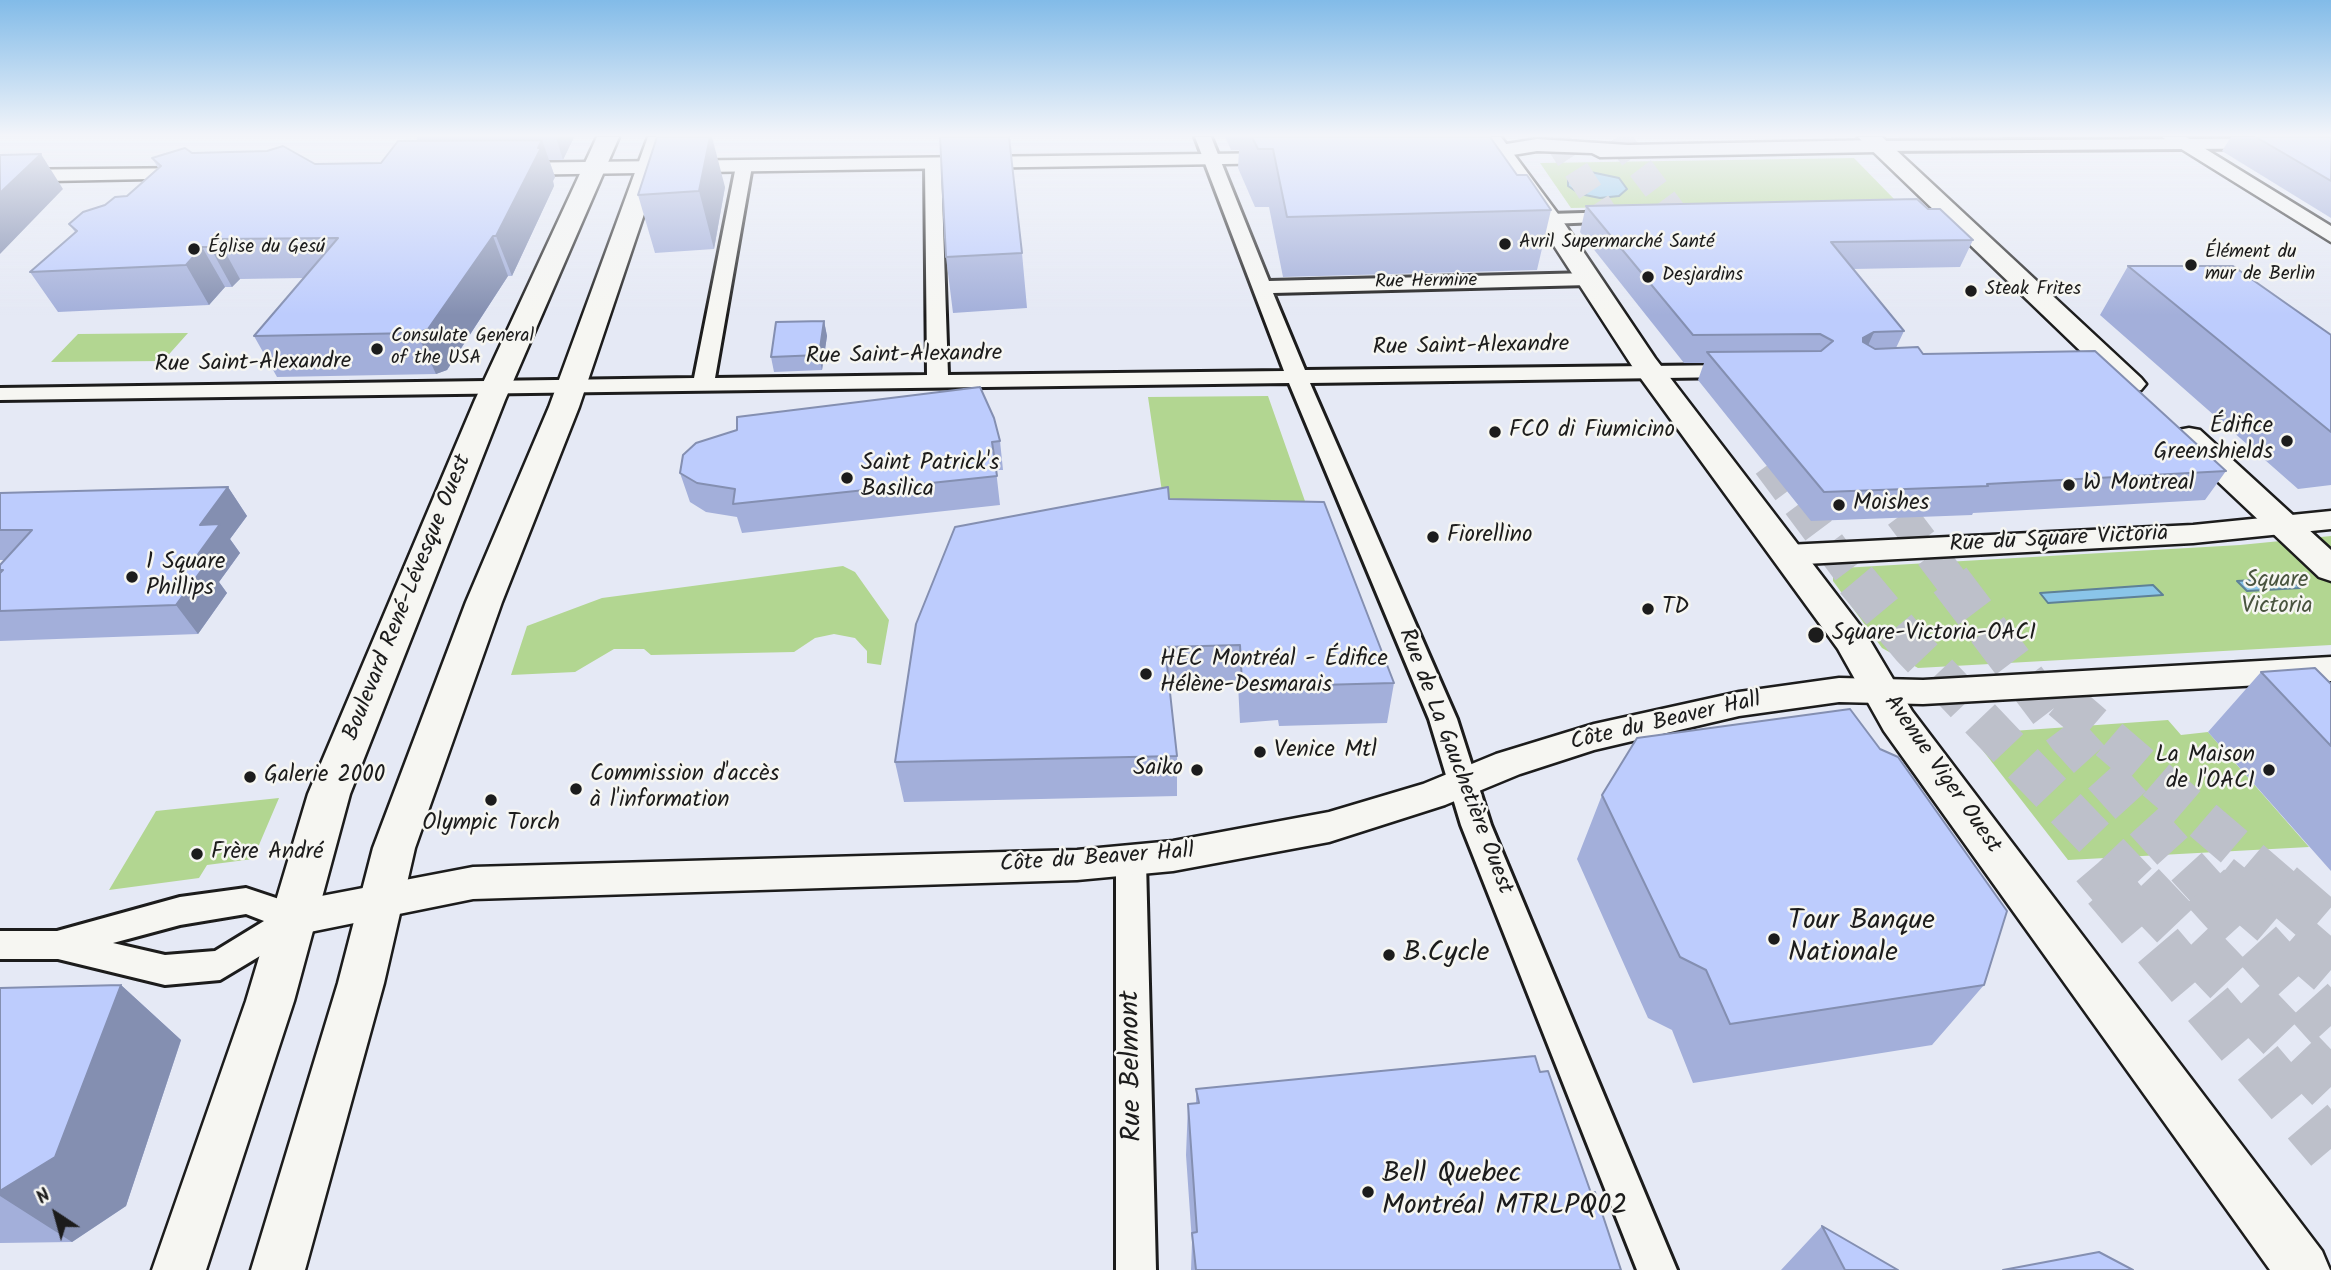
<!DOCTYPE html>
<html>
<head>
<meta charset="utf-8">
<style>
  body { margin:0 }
  #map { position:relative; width:2331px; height:1270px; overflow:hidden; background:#e5e9f5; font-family:Kalam,sans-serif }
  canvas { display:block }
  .north { position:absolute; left:21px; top:1179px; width:70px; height:70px; -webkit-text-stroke:5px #f6f6f2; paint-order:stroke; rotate:324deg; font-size:19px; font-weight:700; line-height:28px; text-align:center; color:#1c1c1c }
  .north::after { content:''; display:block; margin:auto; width:24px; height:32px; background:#1c1c1c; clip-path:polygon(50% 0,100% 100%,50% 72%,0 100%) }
</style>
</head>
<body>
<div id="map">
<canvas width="2331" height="1270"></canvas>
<div class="north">N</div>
</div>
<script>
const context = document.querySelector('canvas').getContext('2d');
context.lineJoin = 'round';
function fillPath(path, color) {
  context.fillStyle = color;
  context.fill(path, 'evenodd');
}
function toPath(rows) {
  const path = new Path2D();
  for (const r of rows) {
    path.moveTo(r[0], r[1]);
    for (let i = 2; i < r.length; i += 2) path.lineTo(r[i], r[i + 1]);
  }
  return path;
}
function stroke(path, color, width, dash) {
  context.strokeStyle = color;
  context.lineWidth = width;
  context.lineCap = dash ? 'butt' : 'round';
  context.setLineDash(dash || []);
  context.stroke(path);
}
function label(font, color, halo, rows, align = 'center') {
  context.font = font + ' Kalam,sans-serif';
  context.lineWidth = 5;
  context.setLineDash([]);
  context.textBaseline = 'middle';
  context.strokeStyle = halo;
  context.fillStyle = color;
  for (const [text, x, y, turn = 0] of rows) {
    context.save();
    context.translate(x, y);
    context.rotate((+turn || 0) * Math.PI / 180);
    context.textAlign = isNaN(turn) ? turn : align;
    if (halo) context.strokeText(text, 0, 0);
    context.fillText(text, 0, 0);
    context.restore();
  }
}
fillPath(toPath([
  [1854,158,1896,201,1571,208,1540,163],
  [188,333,163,361,51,362,78,334],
  [1268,396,1319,541,1169,539,1148,397],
  [2331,536,2331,645,1918,668,1882,648,1833,581,1833,573,1842,568,2240,545],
  [843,566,855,572,889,620,881,665,867,663,867,651,855,638,834,634,815,638,794,652,651,655,644,649,614,649,575,672,511,675,527,626,602,598],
  [2168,720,2181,735,2208,732,2309,847,2068,860,1970,734],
  [279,798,253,859,207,865,199,878,109,890,156,811]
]), '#b2d691');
const water = toPath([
  [1586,171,1619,178,1627,189,1619,196,1600,198,1580,194,1568,186,1568,177,1586,171],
  [2289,578,2300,588,2247,591,2237,581,2289,578],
  [2153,585,2163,595,2048,603,2040,593,2153,585]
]);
fillPath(water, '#8ac5e9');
stroke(water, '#5e8197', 2);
stroke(toPath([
  [1555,137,1628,250],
  [1617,137,1700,247]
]), '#bdc0ca', 26, [26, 13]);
stroke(toPath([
  [1769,464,1857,582],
  [1871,475,1952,582]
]), '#bdc0ca', 33, [33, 17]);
stroke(toPath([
  [1856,580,1912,647,2142,888],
  [1950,580,2069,737,2206,888],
  [2062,699,2282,888],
  [2092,868,2109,888],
  [2221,875,2237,888]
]), '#bdc0ca', 41, [41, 21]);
stroke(toPath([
  [2108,887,2331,1149],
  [2140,887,2331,1087],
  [2205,887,2331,1026],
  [2235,887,2331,970],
  [2280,887,2331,931]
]), '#bdc0ca', 52, [52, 25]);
const minor = toPath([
  [1195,137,1211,137,1269,281,1589,273,1599,279,1589,285,1273,293,1305,370,1734,365,1744,371,1734,377,1310,383,1457,719,1491,825,1677,1270,1637,1270,1461,825,1429,719,1289,383,0,400,0,388,694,378,736,166,744,161,752,166,715,378,927,375,925,164,933,159,941,164,948,375,1284,371,1195,137],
  [2331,138,2331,148,1878,151,1870,146,1878,141,2331,138],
  [1617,212,1623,213,1626,217,1623,221,1549,224,1540,219,1549,214,1617,212],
  [1131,848,1142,852,1146,861,1156,1270,1116,1270,1116,861,1120,852,1131,848],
  [246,888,306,908,311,918,305,929,220,980,165,985,58,959,0,959,0,931,57,931,180,897,246,888],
  [246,914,264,921,215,951,165,955,113,943,180,925,246,914]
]);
const tertiary = toPath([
  [2162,137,2186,137,2331,226,2331,242,2162,137],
  [1537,139,1628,145,1878,140,1888,146,1878,152,1600,157,1592,153,1537,151,1470,162,1460,156,1470,150,1537,139],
  [1282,153,1292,159,1289,163,508,175,498,169,508,163,1282,153],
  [194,168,201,170,204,174,201,178,0,182,0,170,194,168],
  [2331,511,2331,529,2193,543,1787,565,1777,562,1772,555,1777,548,1787,545,2193,525,2331,511],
  [2331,657,2331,681,1923,704,1839,702,1739,716,1594,750,1520,774,1445,805,1329,842,1173,871,1077,880,473,899,295,935,281,930,276,918,281,906,295,901,473,867,1077,850,1173,841,1329,812,1423,784,1496,754,1594,724,1739,692,1839,678,1923,680,2331,657]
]);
const secondary = toPath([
  [597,137,619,137,505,400,350,794,294,1001,206,1270,152,1270,246,1001,308,794,475,400,597,137],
  [648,137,670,137,579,407,502,602,415,848,384,983,305,1270,251,1270,338,983,373,848,466,602,549,407,648,137],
  [1478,137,1501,137,1558,214,1655,358,1865,632,1912,711,2322,1251,2330,1270,2270,1270,1884,731,1838,649,1634,369,1538,221,1478,137],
  [1858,137,1882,137,2141,378,2146,384,2141,390,2131,393,2121,390,1858,137],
  [2189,428,2200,430,2331,550,2331,581,2319,577,2178,444,2173,437,2178,430,2189,428]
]);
stroke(minor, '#1c1c1c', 6);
stroke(tertiary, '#1c1c1c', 5);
stroke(secondary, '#1c1c1c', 5);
fillPath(minor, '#f6f6f2');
fillPath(tertiary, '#f6f6f2');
fillPath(secondary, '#f6f6f2');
fillPath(toPath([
  [416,137,574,137,563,160,549,160,555,177,553,181,554,186,512,276,508,276,447,370,436,374,277,377,254,336,303,278,240,279,232,287,225,287,209,305,58,312,30,272,75,232,69,224,105,205,127,196,158,168,152,158,192,153,315,164,381,163,418,141],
  [1225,137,1490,137,1517,175,1551,210,1537,270,1283,277,1269,207,1255,207,1238,168,1239,150,1231,150],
  [2231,137,2331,137,2331,218,2222,151],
  [725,187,714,249,655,253,638,195],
  [1586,206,1928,209,1973,240,1960,267,1853,269,1904,331,1896,348,1923,354,2226,471,2205,500,1973,513,1972,515,1811,521,1698,380,1704,363,1684,363,1580,232],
  [1022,253,1027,308,953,313,946,257],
  [2128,266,2331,335,2331,485,2298,489,2100,315],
  [824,321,827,336,822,370,774,372,771,357],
  [1000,441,1003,470,996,470,1000,505,742,533,737,517,706,512,690,502,680,473],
  [228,487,247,516,230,539,240,553,219,582,227,593,198,634,0,641,0,565,5,560,0,560,0,493],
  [1169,499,1394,683,1387,723,1279,726,1278,720,1240,723,1238,684,1169,686,1177,756,1177,796,904,802,895,762],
  [2261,672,2331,684,2331,871,2208,732],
  [1602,795,1984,985,1932,1045,1693,1083,1672,1030,1648,1018,1577,859],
  [121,985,181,1040,126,1206,72,1242,0,1243,0,988],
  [1540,1072,1591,1193,1621,1270,1191,1270,1192,1242,1186,1155,1188,1104,1196,1103,1196,1089],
  [1822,1226,1898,1270,1781,1270]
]), '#a3afda');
fillPath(toPath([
  [556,137,574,137,563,160],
  [710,137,712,137,725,187,714,249,699,191],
  [542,140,555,177,553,181,554,186,512,276,496,236],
  [41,154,63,189,0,254,0,193],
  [493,236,508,276,447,370,436,374,417,333],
  [218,239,240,279,232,287,210,247],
  [202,247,225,287,209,305,186,265],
  [824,321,827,336,822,370,819,355],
  [1874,332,1862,359,1863,338],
  [228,487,247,516,230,539,240,553,219,582,227,593,198,634,176,605,191,564,200,525],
  [121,985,181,1040,126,1206,72,1242,0,1196,0,1191]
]), '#848fb1');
const building = toPath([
  [657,137,710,137,699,191,638,195,657,137],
  [940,137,1009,137,1022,253,946,257,940,137],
  [1252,137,1490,137,1517,175,1527,175,1551,210,1287,217,1273,149,1258,149,1252,137],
  [2256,137,2331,137,2331,181,2256,137],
  [542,140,538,148,541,148,496,236,493,236,428,329,417,333,254,336,338,238,218,239,210,247,202,247,186,265,30,272,77,231,69,224,83,212,105,205,115,197,127,196,161,166,152,158,185,148,192,153,267,151,283,146,315,164,381,163,398,141,542,140],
  [41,154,0,193,0,155,41,154],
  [1917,199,1928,209,1940,209,1973,240,1831,242,1904,331,1874,332,1863,338,1863,342,1875,349,1918,347,1923,354,2095,351,2226,471,1987,484,1988,486,1824,492,1707,352,1821,351,1833,341,1820,334,1693,335,1586,206,1917,199],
  [2128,266,2233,266,2331,335,2331,432,2128,266],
  [824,321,819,355,771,357,776,322,824,321],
  [980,387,994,418,1000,441,992,442,997,476,733,504,735,489,697,483,680,473,683,455,696,443,737,430,737,417,980,387],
  [228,487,200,525,220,524,191,564,206,564,176,605,0,611,0,573,3,570,0,570,0,565,32,530,0,530,0,493,228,487],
  [1168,487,1169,499,1324,502,1394,683,1282,686,1282,680,1242,683,1240,645,1165,647,1177,756,895,762,916,624,955,527,1168,487],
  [2315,668,2331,684,2331,746,2261,672,2315,668],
  [1850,709,1880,749,1898,757,2007,911,1984,985,1730,1024,1706,970,1680,957,1602,795,1637,738,1850,709],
  [121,985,55,1157,0,1191,0,988,121,985],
  [1535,1056,1540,1072,1548,1071,1591,1193,1595,1192,1621,1270,1196,1270,1192,1233,1197,1232,1188,1104,1199,1103,1196,1089,1535,1056],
  [1822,1226,1898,1270,1845,1270,1822,1226],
  [2099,1252,2133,1270,2003,1270,2099,1252]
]);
fillPath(building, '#bdccfd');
stroke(building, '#848fb1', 2);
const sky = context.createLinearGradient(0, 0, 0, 315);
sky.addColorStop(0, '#82bbe8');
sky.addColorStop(0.43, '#f3f5fa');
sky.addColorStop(1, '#f3f5fa00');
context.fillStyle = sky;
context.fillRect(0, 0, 2331, 315);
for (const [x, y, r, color] of [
  [1505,244,7,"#1c1c1c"],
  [194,249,7,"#1c1c1c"],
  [2191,265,7,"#1c1c1c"],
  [1648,277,7,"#1c1c1c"],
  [1971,291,7,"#1c1c1c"],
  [377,349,7,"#1c1c1c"],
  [1495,432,7,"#1c1c1c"],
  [2287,441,7,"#1c1c1c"],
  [847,478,7,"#1c1c1c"],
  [2069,485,7,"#1c1c1c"],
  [1839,505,7,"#1c1c1c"],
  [1433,537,7,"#1c1c1c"],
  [132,577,7,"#1c1c1c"],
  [1648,609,7,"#1c1c1c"],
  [1816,635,9,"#1c1c1c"],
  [1146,674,7,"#1c1c1c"],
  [1260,752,7,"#1c1c1c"],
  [1197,770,7,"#1c1c1c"],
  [2269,770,7,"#1c1c1c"],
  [250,777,7,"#1c1c1c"],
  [576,789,7,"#1c1c1c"],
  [491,800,7,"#1c1c1c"],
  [197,854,7,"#1c1c1c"],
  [1774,939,7,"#1c1c1c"],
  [1389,955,7,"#1c1c1c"],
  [1368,1192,7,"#1c1c1c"]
]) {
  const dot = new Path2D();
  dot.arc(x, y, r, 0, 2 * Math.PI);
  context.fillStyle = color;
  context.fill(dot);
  stroke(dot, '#f6f6f2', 2.5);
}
label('19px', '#1c1c1c', '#f6f6f2', [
  ["Avril Supermarché Santé",1519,244],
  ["Église du Gesú",208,249],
  ["Élément du",2205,254],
  ["mur de Berlin",2205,276],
  ["Desjardins",1662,277],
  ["Steak Frites",1985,291],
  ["Consulate General",391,338],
  ["of the USA",391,360]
], 'left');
label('19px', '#1c1c1c', '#f6f6f2', [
  ["Rue Hermine",1426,283,-1]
]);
label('23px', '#1c1c1c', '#f6f6f2', [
  ["Rue Saint-Alexandre",1471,348,-1],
  ["Rue Saint-Alexandre",904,357,-1],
  ["Rue Saint-Alexandre",253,365,-1],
  ["Rue du Square Victoria",2059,541,-3],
  ["Boulevard René-Lévesque Ouest",409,598,-68],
  ["Côte du Beaver Hall",1666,723,-13],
  ["Rue de La Gauchetière Ouest",1454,762,69],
  ["Avenue Viger Ouest",1941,775,55],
  ["Côte du Beaver Hall",1097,860,-4]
]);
label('23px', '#1c1c1c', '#f6f6f2', [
  ["Édifice",2273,428,"right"],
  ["Greenshields",2273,454,"right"],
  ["FCO di Fiumicino",1509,432],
  ["Saint Patrick's",861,465],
  ["Basilica",861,491],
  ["W Montreal",2083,485],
  ["Moishes",1853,505],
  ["Fiorellino",1447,537],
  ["1 Square",146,564],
  ["Phillips",146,590],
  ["TD",1662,609],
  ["Square-Victoria-OACI",1832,635],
  ["HEC Montréal - Édifice",1160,661],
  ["Hélène-Desmarais",1160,687],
  ["Venice Mtl",1274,752],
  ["La Maison",2255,757,"right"],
  ["de l'OACI",2255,783,"right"],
  ["Saiko",1183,770,"right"],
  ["Commission d'accès",590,776],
  ["à l'information",590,802],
  ["Galerie 2000",264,777],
  ["Olympic Torch",491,825,"center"],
  ["Frère André",211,854]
], 'left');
label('23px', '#49543f', '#f6f6f2', [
  ["Square",2277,582],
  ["Victoria",2277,608]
]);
label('28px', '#1c1c1c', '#f6f6f2', [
  ["Tour Banque",1788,923],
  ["Nationale",1788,955],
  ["B.Cycle",1403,955],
  ["Bell Quebec",1382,1176],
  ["Montréal MTRLPQ02",1382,1208]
], 'left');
label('28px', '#1c1c1c', '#f6f6f2', [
  ["Rue Belmont",1134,1066,-91]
]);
</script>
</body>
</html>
